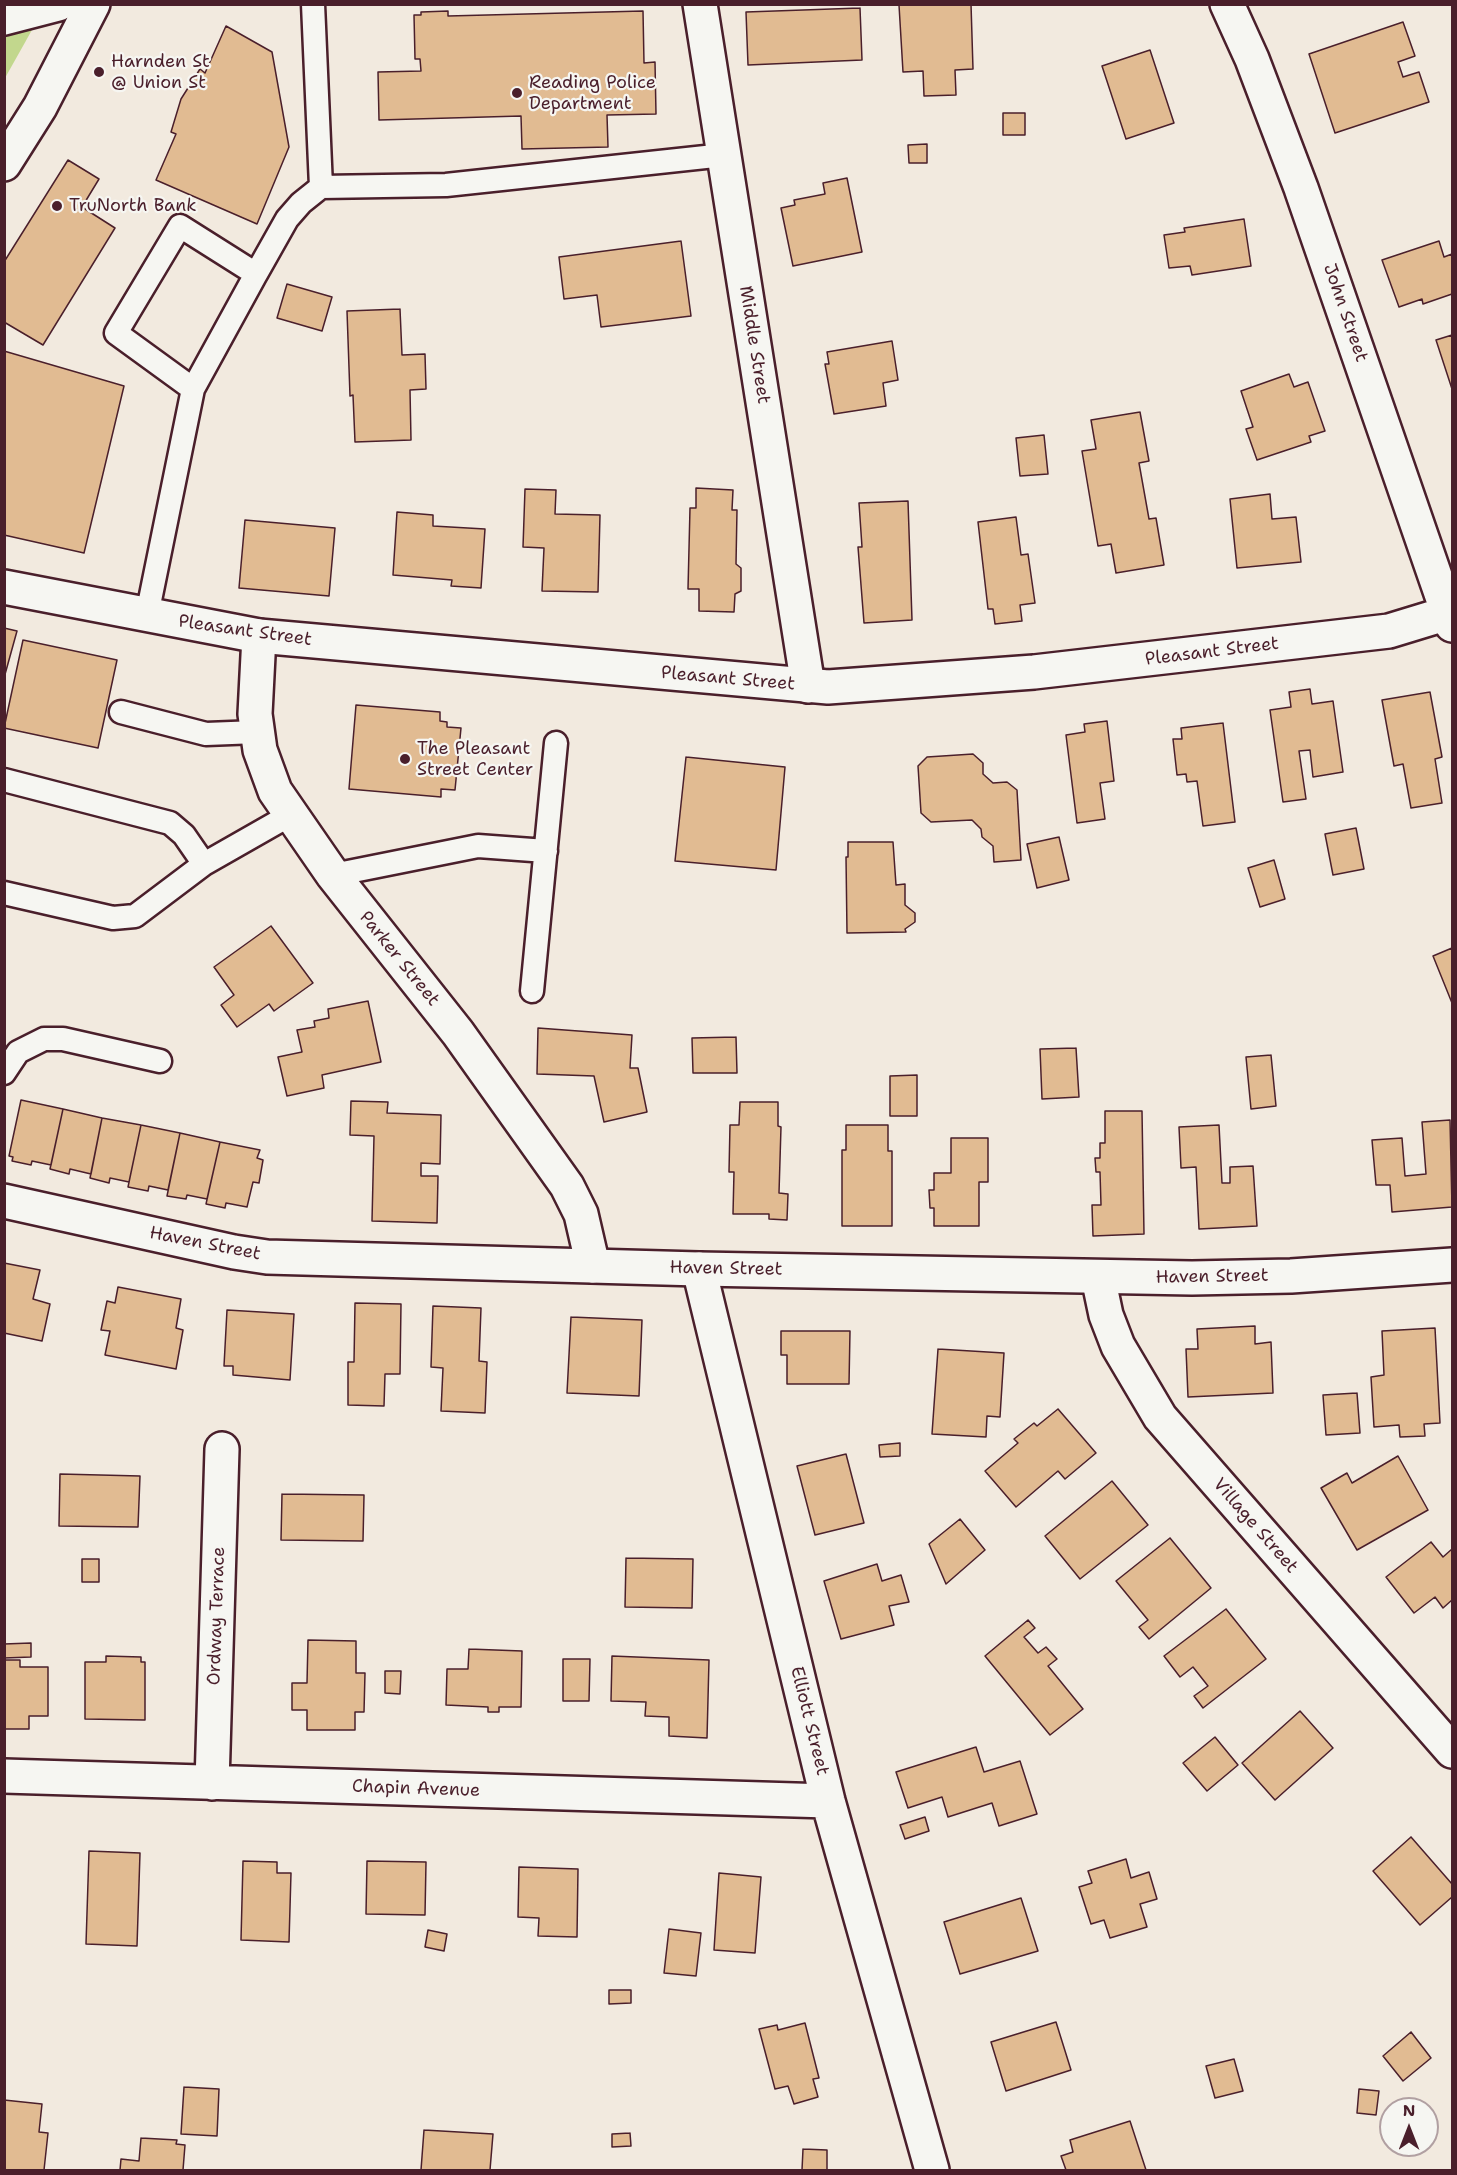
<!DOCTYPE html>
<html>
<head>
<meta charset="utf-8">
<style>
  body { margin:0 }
  #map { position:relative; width:1457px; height:2175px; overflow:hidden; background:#f2eadf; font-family:"Shantell Sans",sans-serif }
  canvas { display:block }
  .frame { position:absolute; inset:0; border:6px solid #4a1f2b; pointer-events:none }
  .north { position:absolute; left:1379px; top:2097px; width:60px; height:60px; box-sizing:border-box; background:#f6f6f2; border:2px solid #b1a0a2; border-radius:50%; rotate:0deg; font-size:16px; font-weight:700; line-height:24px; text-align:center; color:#4a1f2b }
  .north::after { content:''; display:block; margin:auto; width:21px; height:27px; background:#4a1f2b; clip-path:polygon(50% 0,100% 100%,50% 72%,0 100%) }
</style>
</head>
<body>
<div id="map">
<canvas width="1457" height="2175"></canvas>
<div class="frame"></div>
<div class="north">N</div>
</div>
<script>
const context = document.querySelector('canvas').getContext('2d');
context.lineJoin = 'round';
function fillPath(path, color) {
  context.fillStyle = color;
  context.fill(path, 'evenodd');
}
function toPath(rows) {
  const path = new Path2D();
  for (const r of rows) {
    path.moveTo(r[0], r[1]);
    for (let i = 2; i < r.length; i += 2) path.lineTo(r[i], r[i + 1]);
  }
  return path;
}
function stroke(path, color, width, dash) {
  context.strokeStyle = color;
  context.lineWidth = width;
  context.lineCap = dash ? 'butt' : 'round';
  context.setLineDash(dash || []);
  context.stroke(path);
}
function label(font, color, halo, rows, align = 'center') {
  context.font = font + ' "Shantell Sans",sans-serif';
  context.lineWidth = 4.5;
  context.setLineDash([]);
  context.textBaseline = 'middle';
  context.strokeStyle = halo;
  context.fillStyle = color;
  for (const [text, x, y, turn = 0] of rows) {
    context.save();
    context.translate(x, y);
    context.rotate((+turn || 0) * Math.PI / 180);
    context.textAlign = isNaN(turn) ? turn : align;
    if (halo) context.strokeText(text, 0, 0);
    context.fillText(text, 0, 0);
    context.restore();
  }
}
fillPath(toPath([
  [5,5,46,5,5,78]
]), '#c2d78d');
const building = toPath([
  [971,4,973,69,955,70,956,95,924,96,923,71,903,72,899,5,971,4],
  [860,8,862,60,748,65,746,12,860,8],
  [448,11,448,16,643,11,644,63,655,62,656,114,607,115,608,147,522,149,521,116,379,120,378,72,421,71,420,59,415,59,414,15,421,15,421,12,448,11],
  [1403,22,1415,56,1398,62,1403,77,1419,72,1429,102,1335,133,1309,54,1403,22],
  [226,26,272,52,289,147,257,224,156,180,176,134,171,132,181,99,200,69,205,73,226,26],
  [1150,50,1174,123,1126,139,1102,66,1150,50],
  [1003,113,1025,113,1025,135,1003,135,1003,113],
  [927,144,927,163,909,163,908,145,927,144],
  [68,160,99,179,82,207,115,228,43,345,4,322,4,262,68,160],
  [847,178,862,252,793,266,781,208,795,205,794,200,825,194,823,183,847,178],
  [1244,219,1251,266,1192,275,1190,266,1169,268,1164,235,1185,232,1184,228,1244,219],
  [681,241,691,316,601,327,597,295,564,299,559,257,681,241],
  [1439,241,1444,257,1452,254,1452,294,1423,304,1422,299,1399,307,1382,260,1439,241],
  [287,284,332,297,322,331,277,318,287,284],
  [400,309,402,355,425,354,426,389,410,390,411,440,355,442,353,395,350,396,347,311,400,309],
  [1452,335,1452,389,1436,340,1452,335],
  [892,341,898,380,883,383,886,406,834,414,825,364,829,364,827,352,892,341],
  [4,351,124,386,84,553,4,535,4,351],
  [1289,374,1294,387,1308,382,1325,431,1309,436,1311,442,1257,460,1246,429,1253,427,1241,391,1289,374],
  [1140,412,1149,461,1139,463,1149,519,1156,518,1164,565,1116,573,1111,544,1098,546,1082,451,1096,449,1091,420,1140,412],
  [1044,435,1048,474,1020,476,1016,438,1044,435],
  [696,488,733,490,732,510,737,510,736,564,741,568,741,591,735,594,734,612,699,611,699,589,688,589,690,508,696,508,696,488],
  [525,489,556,490,555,514,600,515,598,592,542,591,544,548,523,547,525,489],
  [1270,494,1272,519,1296,517,1301,562,1237,568,1230,499,1270,494],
  [908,501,912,620,864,623,858,547,862,547,859,503,908,501],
  [397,512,433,515,433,526,485,529,481,588,451,586,452,580,393,575,397,512],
  [1016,517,1021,555,1028,554,1035,603,1020,605,1022,621,995,624,993,609,988,609,978,522,1016,517],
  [245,520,335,528,329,596,239,588,245,520],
  [4,628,17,631,4,678,4,628],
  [23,640,117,660,98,748,4,728,23,640],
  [1310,689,1312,704,1333,701,1343,772,1313,777,1310,750,1299,751,1306,799,1283,802,1270,710,1291,707,1289,692,1310,689],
  [1430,692,1442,757,1435,759,1442,803,1411,808,1403,764,1394,766,1382,700,1430,692],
  [356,705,440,712,440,721,447,722,447,727,461,728,455,790,441,789,441,797,349,789,356,705],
  [1107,721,1114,781,1100,783,1105,819,1077,823,1066,735,1085,732,1084,724,1107,721],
  [1223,723,1235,822,1203,826,1197,781,1187,782,1186,774,1177,775,1173,739,1182,739,1181,728,1223,723],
  [973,754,983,763,983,774,993,783,1007,782,1017,790,1021,860,994,862,993,846,982,837,981,829,972,820,931,822,921,813,918,766,927,757,973,754],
  [686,757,785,767,776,870,675,861,686,757],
  [1356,828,1364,869,1333,875,1325,834,1356,828],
  [1059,837,1069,880,1037,888,1027,844,1059,837],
  [848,842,893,842,896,885,905,884,905,905,915,913,915,922,905,929,906,932,847,933,846,857,848,857,848,842],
  [1274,860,1285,899,1260,907,1248,868,1274,860],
  [271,926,313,983,274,1011,269,1004,237,1027,221,1005,234,995,214,967,271,926],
  [1452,948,1452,1003,1433,956,1452,948],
  [368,1001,381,1062,322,1075,324,1088,287,1096,278,1057,302,1052,297,1030,315,1027,314,1021,329,1018,328,1009,368,1001],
  [538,1028,632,1035,630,1068,638,1068,647,1112,604,1122,594,1076,537,1074,538,1028],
  [736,1037,737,1073,693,1073,692,1038,736,1037],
  [1076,1048,1079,1097,1042,1099,1040,1049,1076,1048],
  [1271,1055,1276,1106,1251,1109,1246,1057,1271,1055],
  [917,1075,917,1116,890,1116,890,1076,917,1075],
  [21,1100,63,1109,51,1165,32,1161,31,1165,12,1161,13,1157,9,1156,21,1100],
  [351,1101,388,1102,387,1113,441,1115,440,1164,421,1163,421,1176,438,1176,437,1223,372,1221,374,1136,350,1135,351,1101],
  [740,1102,778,1102,778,1126,781,1127,779,1193,788,1194,787,1220,769,1219,769,1214,733,1214,734,1172,729,1172,730,1125,739,1125,740,1102],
  [63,1109,102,1118,91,1174,70,1169,69,1174,50,1169,63,1109],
  [1105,1111,1142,1111,1144,1234,1093,1236,1092,1205,1101,1205,1100,1172,1096,1172,1095,1158,1100,1158,1100,1143,1105,1143,1105,1111],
  [102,1118,141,1125,129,1182,110,1178,109,1183,90,1178,102,1118],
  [1450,1120,1452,1207,1392,1212,1390,1185,1376,1185,1372,1140,1402,1138,1405,1176,1426,1174,1422,1122,1450,1120],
  [141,1125,180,1133,168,1190,149,1186,148,1191,128,1187,141,1125],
  [846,1125,888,1125,888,1151,892,1151,892,1226,842,1226,842,1150,846,1150,846,1125],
  [1219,1125,1222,1183,1230,1183,1230,1167,1253,1166,1257,1226,1199,1229,1196,1167,1181,1168,1179,1127,1219,1125],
  [180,1133,220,1142,207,1199,187,1195,186,1199,167,1196,180,1133],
  [951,1138,988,1138,988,1182,979,1182,979,1226,934,1226,934,1208,930,1208,929,1190,934,1190,934,1173,951,1173,951,1138],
  [220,1142,260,1150,257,1158,263,1160,259,1183,253,1182,247,1207,226,1203,225,1208,206,1204,220,1142],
  [4,1263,40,1270,33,1299,50,1304,42,1341,4,1333,4,1263],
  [118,1287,181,1299,176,1328,183,1330,176,1369,105,1355,110,1331,101,1330,107,1301,115,1303,118,1287],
  [355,1303,401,1304,400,1374,385,1374,384,1406,348,1405,348,1362,354,1362,355,1303],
  [433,1306,481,1308,479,1361,487,1362,485,1413,441,1411,443,1368,431,1367,433,1306],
  [227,1310,294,1314,290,1380,233,1375,233,1366,224,1366,227,1310],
  [571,1317,642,1320,639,1396,567,1393,571,1317],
  [1255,1326,1255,1344,1271,1342,1273,1393,1188,1397,1186,1349,1198,1349,1197,1329,1255,1326],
  [1435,1328,1440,1423,1424,1424,1425,1436,1400,1437,1399,1425,1374,1427,1371,1377,1384,1375,1382,1331,1435,1328],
  [781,1331,850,1331,849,1384,787,1384,787,1355,781,1355,781,1331],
  [938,1349,1004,1353,1000,1417,987,1416,986,1437,932,1434,938,1349],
  [1357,1393,1360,1433,1326,1435,1323,1395,1357,1393],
  [1058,1409,1096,1453,1065,1479,1058,1471,1016,1507,985,1471,1018,1443,1014,1439,1034,1423,1037,1426,1058,1409],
  [900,1443,900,1456,880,1457,879,1445,900,1443],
  [846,1454,864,1523,815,1535,797,1466,846,1454],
  [1398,1456,1428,1510,1357,1550,1321,1488,1347,1473,1352,1483,1398,1456],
  [60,1474,140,1476,138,1527,59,1526,60,1474],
  [1112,1481,1148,1525,1080,1579,1045,1536,1112,1481],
  [282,1494,364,1495,363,1541,281,1540,282,1494],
  [960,1519,985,1550,946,1584,929,1544,960,1519],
  [1170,1538,1211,1588,1149,1639,1139,1627,1148,1620,1116,1581,1170,1538],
  [1431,1542,1443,1557,1452,1549,1452,1600,1443,1608,1435,1597,1414,1613,1386,1577,1431,1542],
  [626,1558,693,1559,692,1608,625,1607,626,1558],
  [82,1559,99,1559,99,1582,82,1582,82,1559],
  [877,1564,882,1581,901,1575,909,1602,889,1606,894,1625,841,1639,824,1581,877,1564],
  [1226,1609,1266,1659,1203,1708,1194,1696,1208,1686,1193,1667,1180,1677,1164,1656,1226,1609],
  [1028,1620,1035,1628,1024,1637,1038,1653,1046,1647,1057,1659,1048,1666,1083,1709,1050,1735,985,1656,1028,1620],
  [308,1640,356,1641,356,1673,365,1673,364,1712,355,1712,355,1730,307,1730,307,1710,292,1710,292,1683,307,1683,308,1640],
  [31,1643,31,1657,4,1658,4,1644,31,1643],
  [469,1649,522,1651,521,1707,499,1707,499,1712,488,1712,488,1707,446,1705,447,1669,468,1669,469,1649],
  [106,1656,141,1657,141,1662,145,1662,145,1720,85,1719,85,1662,106,1662,106,1656],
  [612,1656,709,1660,707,1738,669,1736,669,1717,645,1716,646,1702,611,1701,612,1656],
  [563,1659,590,1659,589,1701,563,1701,563,1659],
  [4,1660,20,1660,20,1667,48,1667,48,1716,29,1716,29,1729,4,1729,4,1660],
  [385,1671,401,1671,400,1694,385,1693,385,1671],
  [1300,1711,1333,1748,1275,1800,1242,1763,1300,1711],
  [1215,1737,1238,1765,1207,1791,1183,1763,1215,1737],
  [976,1747,984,1772,1020,1761,1037,1814,999,1826,992,1803,948,1817,942,1797,908,1808,896,1772,976,1747],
  [925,1817,929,1831,905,1839,900,1825,925,1817],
  [1411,1837,1452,1884,1452,1897,1420,1925,1373,1871,1411,1837],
  [89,1851,140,1853,137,1946,86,1944,89,1851],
  [1126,1859,1131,1878,1149,1872,1157,1899,1140,1904,1147,1927,1110,1938,1104,1920,1091,1924,1079,1887,1092,1883,1088,1871,1126,1859],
  [243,1861,277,1862,277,1873,291,1873,289,1942,241,1940,243,1861],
  [367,1861,426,1862,425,1915,366,1914,367,1861],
  [519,1867,578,1869,577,1937,538,1936,539,1918,518,1917,519,1867],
  [719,1873,761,1877,755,1953,714,1950,719,1873],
  [1021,1898,1038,1951,960,1974,944,1922,1021,1898],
  [669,1929,701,1933,696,1976,664,1973,669,1929],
  [428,1930,447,1934,444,1951,425,1947,428,1930],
  [609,1990,631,1990,631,2003,609,2004,609,1990],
  [1056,2022,1071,2070,1006,2091,991,2042,1056,2022],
  [805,2023,819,2078,813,2079,818,2097,794,2104,788,2086,775,2089,759,2029,777,2025,778,2030,805,2023],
  [1411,2032,1431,2058,1403,2081,1383,2056,1411,2032],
  [1234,2059,1243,2091,1215,2098,1206,2066,1234,2059],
  [184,2087,219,2089,217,2136,181,2134,184,2087],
  [1359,2089,1379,2091,1376,2115,1357,2113,1359,2089],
  [4,2100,42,2104,39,2132,48,2133,44,2170,4,2170,4,2100],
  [1130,2121,1146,2170,1066,2170,1061,2156,1073,2152,1070,2140,1130,2121],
  [424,2130,493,2134,490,2170,421,2170,424,2130],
  [630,2133,631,2146,612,2147,612,2134,630,2133],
  [141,2138,177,2140,176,2144,185,2145,183,2170,120,2170,121,2159,139,2161,141,2138],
  [803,2149,827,2150,827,2170,802,2170,803,2149]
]);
fillPath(building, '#e1bb92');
stroke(building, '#4a1f2b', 1.5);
const lane = toPath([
  [313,4,321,187,446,185,724,155],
  [256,274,287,219,301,203,321,187],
  [147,615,193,389,256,274,180,226,116,333,193,389],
  [121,712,206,734,257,732],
  [4,780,170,823,184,835,204,864],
  [333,875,478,846,546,851],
  [4,893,113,918,135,916,204,864,290,815],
  [532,991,556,743],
  [4,1073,18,1052,44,1039,63,1039,160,1061]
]);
const street = toPath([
  [700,4,808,686],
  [259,636,255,714,260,750,275,791,333,875,458,1033,567,1186,581,1214,593,1266],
  [699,1269,828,1801,932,2170],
  [1098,1277,1106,1315,1118,1346,1160,1417,1452,1751],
  [4,1776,828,1801],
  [212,1783,222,1449]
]);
const secondary = toPath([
  [1227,4,1252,59,1301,188,1452,625],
  [4,18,58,4],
  [4,164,40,107,93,4],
  [4,587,259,636,828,687,1034,672,1389,631,1448,613],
  [4,1201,234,1252,267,1257,699,1269,1192,1278,1291,1276,1452,1265]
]);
stroke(lane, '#4a1f2b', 27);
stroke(street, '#4a1f2b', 38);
stroke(secondary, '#4a1f2b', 38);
stroke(lane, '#f6f6f2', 22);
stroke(street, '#f6f6f2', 33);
stroke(secondary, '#f6f6f2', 33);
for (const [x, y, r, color] of [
  [99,72,6,"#4a1f2b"],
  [517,93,6,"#4a1f2b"],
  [57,206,6,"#4a1f2b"],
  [405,759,6,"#4a1f2b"]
]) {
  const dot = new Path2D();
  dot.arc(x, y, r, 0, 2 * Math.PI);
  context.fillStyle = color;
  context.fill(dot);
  stroke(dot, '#f6f6f2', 2);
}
label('18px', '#4a1f2b', '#f6f6f2', [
  ["Harnden St",111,62],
  ["@ Union St",111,83],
  ["Reading Police",529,83],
  ["Department",529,104],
  ["TruNorth Bank",69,206],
  ["The Pleasant",417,749],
  ["Street Center",417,770]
], 'left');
label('18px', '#4a1f2b', '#f6f6f2', [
  ["John Street",1345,313,71],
  ["Middle Street",754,345,81],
  ["Pleasant Street",245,631,8],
  ["Pleasant Street",1212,652,-7],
  ["Pleasant Street",728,679,5],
  ["Parker Street",399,959,51],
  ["Haven Street",205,1244,11],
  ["Haven Street",726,1269,1],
  ["Haven Street",1212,1277,-1],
  ["Village Street",1255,1526,49],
  ["Ordway Terrace",217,1616,-88],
  ["Elliott Street",809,1721,76],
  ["Chapin Avenue",416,1789,2]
]);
</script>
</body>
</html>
